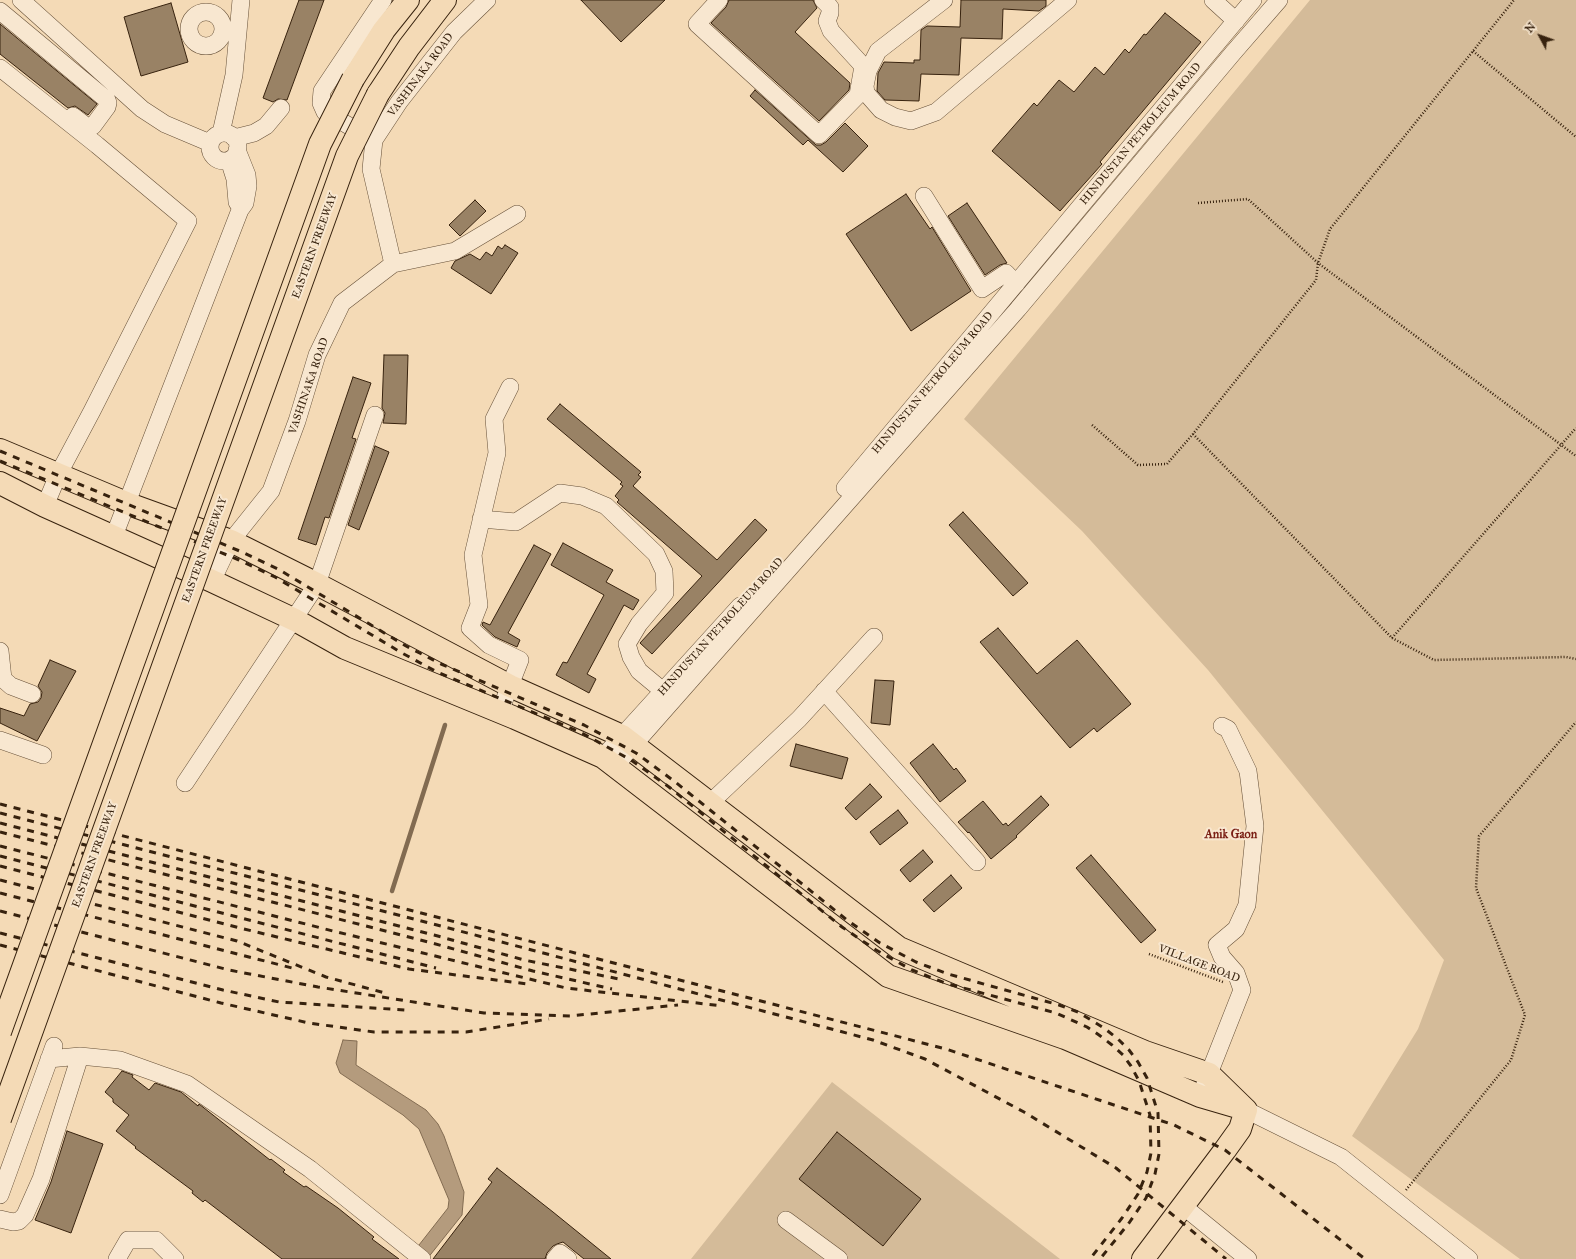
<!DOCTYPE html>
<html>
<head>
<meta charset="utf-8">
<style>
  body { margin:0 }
  #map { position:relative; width:1576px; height:1259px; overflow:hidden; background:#f4dab6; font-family:"IM FELL Great Primer",serif }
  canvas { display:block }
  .north { position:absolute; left:1520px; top:16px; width:40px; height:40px; -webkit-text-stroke:3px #f8e7d0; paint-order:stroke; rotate:311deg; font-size:11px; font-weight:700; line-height:16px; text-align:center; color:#37220e }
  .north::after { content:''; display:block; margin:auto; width:14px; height:18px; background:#37220e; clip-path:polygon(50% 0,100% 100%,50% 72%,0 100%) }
</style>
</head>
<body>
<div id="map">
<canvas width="1576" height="1259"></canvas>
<div class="north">N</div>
</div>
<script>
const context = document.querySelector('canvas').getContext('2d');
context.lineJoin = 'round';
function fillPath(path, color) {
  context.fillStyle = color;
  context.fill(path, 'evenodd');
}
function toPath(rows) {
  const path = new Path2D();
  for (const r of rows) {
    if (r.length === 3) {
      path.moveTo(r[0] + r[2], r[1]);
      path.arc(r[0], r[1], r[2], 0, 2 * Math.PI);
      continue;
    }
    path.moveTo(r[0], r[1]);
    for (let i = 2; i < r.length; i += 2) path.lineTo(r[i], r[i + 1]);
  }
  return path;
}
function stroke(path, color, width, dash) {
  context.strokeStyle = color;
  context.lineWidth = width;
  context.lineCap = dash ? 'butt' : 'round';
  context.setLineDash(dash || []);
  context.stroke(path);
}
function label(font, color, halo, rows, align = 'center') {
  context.font = font + ' "IM FELL Great Primer",serif';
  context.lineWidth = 4;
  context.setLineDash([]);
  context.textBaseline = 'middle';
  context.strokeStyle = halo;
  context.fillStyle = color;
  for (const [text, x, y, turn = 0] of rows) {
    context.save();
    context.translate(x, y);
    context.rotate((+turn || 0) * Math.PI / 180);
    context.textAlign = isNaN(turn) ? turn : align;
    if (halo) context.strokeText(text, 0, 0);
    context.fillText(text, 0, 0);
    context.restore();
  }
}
fillPath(toPath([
  [1310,0,1576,0,1576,1259,1520,1259,1352,1136,1418,1029,1444,960,1208,670,1082,531,964,419],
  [832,1082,1060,1259,691,1259]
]), '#d4bb99');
const water = toPath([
  [343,1040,357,1041,356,1065,426,1110,438,1124,444,1136,464,1192,462,1215,427,1259,408,1259,448,1208,449,1200,419,1129,403,1115,340,1073,336,1063,343,1040]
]);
fillPath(water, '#b49b7d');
stroke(water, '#826b51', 1);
stroke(toPath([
  [392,891,445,725]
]), '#826b51', 4.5);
const building = toPath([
  [299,0,324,0,287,100,278,99,273,102,263,98,299,0],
  [581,0,665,0,621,42,581,0],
  [729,0,813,0,817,8,795,32,850,83,849,90,819,121,711,23,726,7,729,0],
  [961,0,1046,0,1046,6,1039,11,1003,9,1002,39,961,38,959,75,921,74,919,101,885,100,877,91,878,73,884,62,914,63,914,60,920,60,921,30,927,26,960,27,961,0],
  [171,3,188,62,141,76,124,17,171,3],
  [1165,13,1201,42,1100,162,1102,164,1060,211,992,151,1034,103,1037,106,1059,80,1074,92,1095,67,1104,75,1125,49,1129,53,1144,34,1146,35,1165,13],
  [0,24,97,104,88,115,75,106,68,108,0,54,0,24],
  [755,90,816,145,821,145,826,142,845,123,868,146,843,172,808,140,803,145,750,96,755,90],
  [906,194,930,229,932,227,971,291,911,331,846,234,906,194],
  [475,200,486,211,460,236,449,225,475,200],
  [967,203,1007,263,1000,265,985,275,948,216,967,203],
  [505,245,518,253,491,294,451,268,455,261,470,254,480,260,486,252,492,256,498,246,502,249,505,245],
  [384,355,408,355,406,424,383,423,385,413,382,408,384,355],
  [353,377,371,383,352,438,356,439,329,518,325,517,316,545,298,539,353,377],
  [560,404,641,472,638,475,641,477,633,486,717,560,755,519,767,530,652,654,640,643,702,576,617,502,619,500,615,496,623,486,620,484,622,482,547,419,560,404],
  [375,446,389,452,359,530,348,525,375,446],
  [963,512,1028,583,1013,596,949,525,963,512],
  [563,543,613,570,606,582,639,600,633,610,624,605,587,674,596,679,589,693,556,675,563,662,567,663,604,595,551,565,563,543],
  [534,545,551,554,508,633,520,640,517,647,495,637,482,625,483,622,490,625,534,545],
  [998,628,1037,674,1077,640,1131,704,1097,732,1094,728,1070,748,980,642,998,628],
  [50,660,76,671,37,741,0,723,0,708,24,716,30,704,38,702,41,698,42,692,38,686,50,660],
  [875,680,894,681,890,725,871,723,875,680],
  [796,744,848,758,842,779,790,766,796,744],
  [933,744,954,770,956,768,966,781,940,802,910,763,933,744],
  [870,784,882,797,856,820,845,808,870,784],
  [1041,796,1049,805,1016,836,1017,837,991,859,969,832,968,833,958,822,983,801,1003,825,1006,823,1008,826,1041,796],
  [898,810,908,823,880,845,870,832,898,810],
  [923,850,933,862,910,882,900,870,923,850],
  [1091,855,1156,930,1141,943,1076,868,1091,855],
  [951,875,962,888,934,912,923,900,951,875],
  [122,1071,133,1075,132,1077,149,1090,155,1083,181,1092,198,1106,199,1104,270,1160,271,1159,285,1170,283,1172,304,1187,306,1186,338,1208,374,1237,372,1239,399,1259,282,1259,205,1200,203,1202,192,1193,193,1191,135,1148,136,1147,116,1131,129,1115,113,1102,113,1099,105,1092,122,1071],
  [67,1131,103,1144,71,1233,35,1220,51,1182,67,1131],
  [837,1132,921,1199,883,1246,799,1179,837,1132],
  [497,1168,553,1212,611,1259,584,1259,563,1242,557,1244,553,1246,547,1253,545,1259,433,1259,492,1182,488,1179,497,1168]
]);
fillPath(building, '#998265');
stroke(building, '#37220e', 1);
const minor = toPath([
  [21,0,142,109,165,124,210,143],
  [719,0,697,24,819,135,858,95,863,66,831,31,827,21,830,13,830,7,823,0],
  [944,0,878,51,868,71,865,86,866,93,881,110,895,117,911,121,936,112,1068,0],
  [1213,0,1236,21],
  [0,11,107,100,108,103,107,107,93,126,86,126,73,116],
  [206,29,17],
  [0,68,97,145,188,221,92,411,58,475,45,506],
  [224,147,14],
  [221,133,234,75,241,0],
  [234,138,254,133,266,126,281,108],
  [370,138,325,112,321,103,322,91,383,0],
  [229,160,235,179,237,202,240,207],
  [924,196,982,289,1006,273,1016,284],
  [393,264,455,251,517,214],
  [845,488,1253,0],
  [481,519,516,522,560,493,582,496,606,506,656,554,664,571,665,593,639,624,627,644,631,657,639,671,663,691],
  [114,536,240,210,245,203,248,186,247,175,237,150],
  [212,581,231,541,271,491,297,421,317,355,342,303,393,264,371,169,374,140,399,102,454,32,487,0],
  [0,651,3,679,11,686,32,694],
  [824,691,977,862],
  [500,711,520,660,489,645,470,628,479,605,473,555,497,453,494,419,510,387],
  [0,740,43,755],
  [603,757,740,606],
  [615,766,1018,309,1233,53,1279,0],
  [185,783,317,584,375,415],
  [709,804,799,719,874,637],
  [49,1059,80,1056,120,1060,187,1084,310,1169,422,1259],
  [1205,1084,1242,990,1236,973,1222,957,1217,945,1236,929,1247,905,1255,826,1248,771,1228,729,1222,726],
  [1246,1110,1341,1157,1469,1259],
  [0,1195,54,1046],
  [1183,1206,1248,1259],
  [0,1219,13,1222,19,1221,25,1215,41,1179,80,1056],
  [786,1220,839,1259],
  [117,1259,128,1240,156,1240,175,1259],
  [555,1259,560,1253,568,1259]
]);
const major = toPath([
  [0,450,126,503,231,541,317,584,510,686,622,736,899,948,1145,1052,1209,1074,1246,1110],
  [0,483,45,506,212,581,295,620,345,648,515,718,603,757,888,976,1065,1038,1200,1096,1241,1108],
  [1143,1259,1225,1150,1240,1129,1246,1110]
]);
const highway = toPath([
  [353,79,384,30,408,0],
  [378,94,409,47,445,0]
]);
stroke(minor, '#665038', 18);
stroke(major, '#37220e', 24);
stroke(highway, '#37220e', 24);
stroke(toPath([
  [1473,51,1576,137],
  [1198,203,1248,199,1318,263,1576,456],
  [1092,425,1138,465,1167,464,1193,434,1316,280,1318,263,1330,229,1514,0],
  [1193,434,1392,638,1434,660,1566,657,1576,659],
  [1392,638,1576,428],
  [1149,954,1223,982],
  [1406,1190,1511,1060,1525,1015,1476,888,1479,836,1576,722]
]), '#37220e', 2.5, [1, 2]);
stroke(minor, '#f8e7d0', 17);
stroke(major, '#f4dab6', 22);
stroke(highway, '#f4dab6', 22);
stroke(toPath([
  [0,451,242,552,278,569,406,646,441,664,584,725,636,753,674,781,847,920,880,943,916,962,948,974,1059,1005,1078,1012,1104,1028,1118,1039,1129,1050,1138,1062,1147,1078,1158,1113,1159,1154,1155,1174,1146,1198,1129,1223,1100,1259],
  [0,461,239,560,275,577,402,653,437,672,580,732,631,760,669,787,842,927,876,950,912,970,945,983,1056,1013,1087,1027,1099,1035,1112,1045,1123,1055,1131,1066,1139,1081,1150,1115,1151,1153,1147,1172,1138,1194,1122,1218,1090,1259],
  [0,804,946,1049,1174,1125,1225,1150,1365,1259],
  [0,813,437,925,873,1040,925,1059,1024,1112,1116,1168,1226,1259],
  [0,823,434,935,524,960,619,979],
  [0,832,432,943,533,971,612,989],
  [0,846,333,931,566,988,723,1006],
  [0,856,436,968],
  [0,866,240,928,409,969,528,984],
  [0,880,237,941,326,977,385,993],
  [0,893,292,968],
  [0,911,229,970,318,987,484,1013,570,1016,678,1005],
  [0,933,223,990,279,1002,405,1010],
  [0,945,221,1003,309,1023,374,1032,466,1032,549,1019]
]), '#37220e', 3, [7, 7]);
const highwayBridge = toPath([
  [0,1032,320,144,353,79],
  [0,1119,347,156,378,94]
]);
stroke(highwayBridge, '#37220e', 24, []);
stroke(highwayBridge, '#f4dab6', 22);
label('11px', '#37220e', '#f8e7d0', [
  ["VASHINAKA ROAD",421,75,-53],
  ["HINDUSTAN PETROLEUM ROAD",1141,134,-50],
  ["EASTERN FREEWAY",315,246,-70],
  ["HINDUSTAN PETROLEUM ROAD",933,383,-50],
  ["VASHINAKA ROAD",309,386,-71],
  ["EASTERN FREEWAY",205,550,-70],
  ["HINDUSTAN PETROLEUM ROAD",721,627,-48],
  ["EASTERN FREEWAY",95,855,-70],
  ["VILLAGE ROAD",1199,964,21]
]);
label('bold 12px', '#7a1f14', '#f8e7d0', [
  ["Anik Gaon",1231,835]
]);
</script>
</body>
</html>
